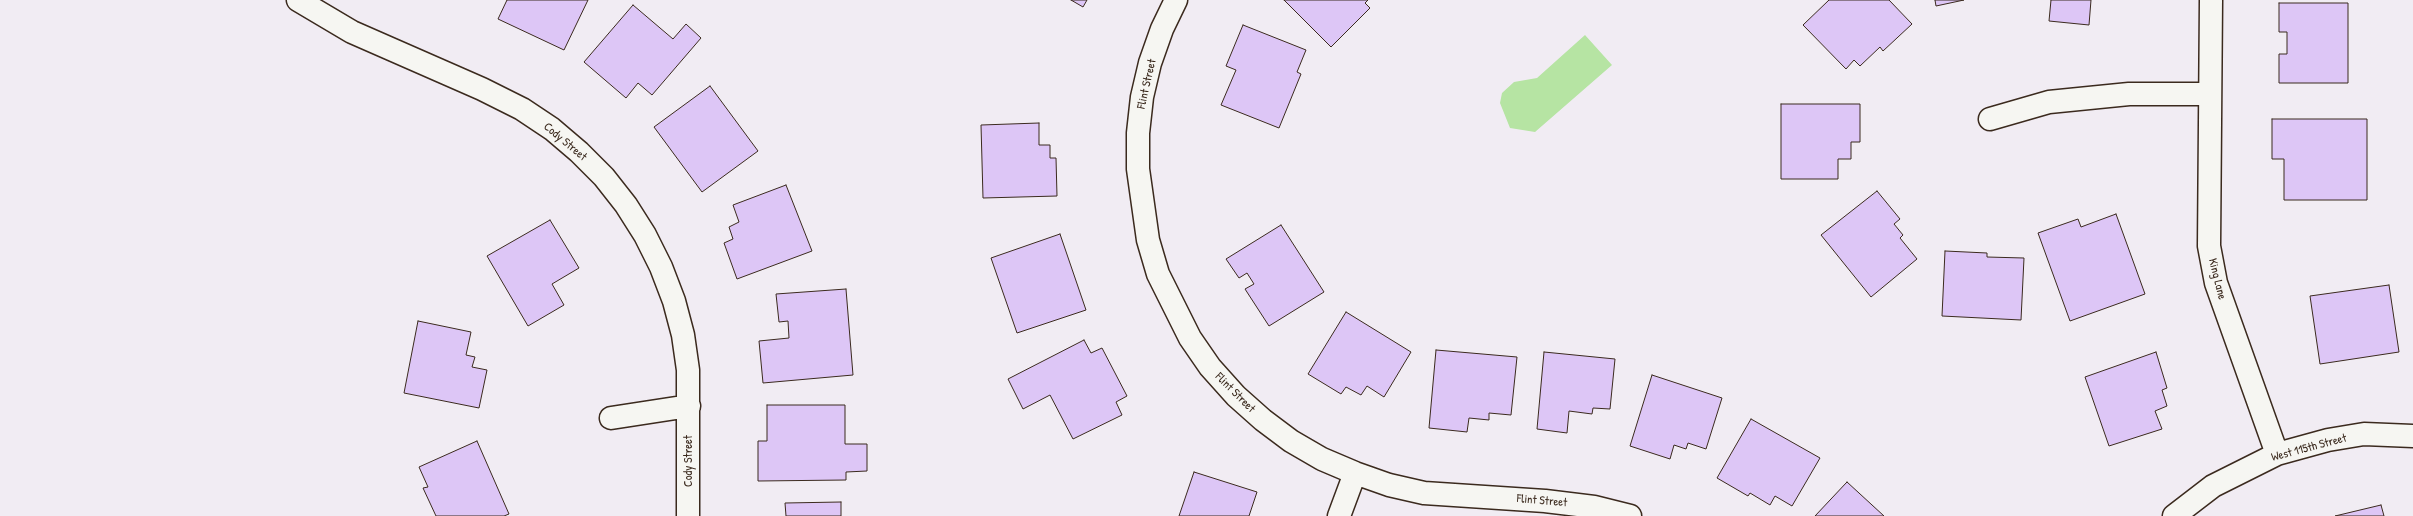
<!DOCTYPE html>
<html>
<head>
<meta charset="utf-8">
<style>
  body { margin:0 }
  canvas { display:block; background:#f1ecf3 }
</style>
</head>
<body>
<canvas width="2413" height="516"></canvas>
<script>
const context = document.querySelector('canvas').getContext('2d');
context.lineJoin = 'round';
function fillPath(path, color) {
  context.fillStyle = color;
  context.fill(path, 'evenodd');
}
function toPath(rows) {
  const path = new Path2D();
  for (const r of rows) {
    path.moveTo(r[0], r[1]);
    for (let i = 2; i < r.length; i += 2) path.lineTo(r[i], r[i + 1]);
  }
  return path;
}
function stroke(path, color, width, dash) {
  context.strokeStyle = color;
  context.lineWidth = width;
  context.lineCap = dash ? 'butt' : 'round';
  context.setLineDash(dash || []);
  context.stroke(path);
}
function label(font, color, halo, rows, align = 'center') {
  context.font = font + ' "Patrick Hand",sans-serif';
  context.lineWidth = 3;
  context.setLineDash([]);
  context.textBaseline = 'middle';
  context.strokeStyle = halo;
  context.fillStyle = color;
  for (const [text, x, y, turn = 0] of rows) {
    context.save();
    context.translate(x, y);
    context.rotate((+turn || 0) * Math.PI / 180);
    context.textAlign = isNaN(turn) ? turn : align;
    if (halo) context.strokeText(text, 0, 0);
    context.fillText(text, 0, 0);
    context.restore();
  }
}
fillPath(toPath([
  [1585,35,1612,65,1535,132,1510,128,1500,103,1502,93,1514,82,1537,78]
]), '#b6e4a3');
const building = toPath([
  [507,0,588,0,564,50,498,19,507,0],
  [1071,0,1087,0,1083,7,1071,0],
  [1284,0,1368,0,1365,3,1370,8,1331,47,1284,0],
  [1829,0,1889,0,1912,24,1883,51,1880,47,1860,66,1854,60,1846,69,1803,25,1829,0],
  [1935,0,1964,0,1936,6,1935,0],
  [2051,0,2091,0,2089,25,2049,21,2051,0],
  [2279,3,2348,3,2348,83,2279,83,2279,54,2287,54,2287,32,2279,32,2279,3],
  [633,5,673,39,686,24,701,38,652,95,638,83,626,98,584,62,633,5],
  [1243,25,1306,50,1297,72,1301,74,1279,128,1221,105,1236,70,1226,66,1243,25],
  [710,86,758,151,702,192,654,127,710,86],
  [1781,104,1860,104,1860,142,1851,142,1851,159,1838,159,1838,179,1781,179,1781,104],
  [2272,119,2367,119,2367,200,2284,200,2284,159,2272,159,2272,119],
  [1039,123,1039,145,1050,145,1050,158,1056,158,1057,196,983,198,981,125,1039,123],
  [786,185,812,251,737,279,724,243,733,239,729,227,739,222,733,205,786,185],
  [1877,191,1900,219,1894,224,1903,235,1900,238,1917,259,1871,297,1821,235,1877,191],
  [2116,214,2145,294,2070,321,2038,233,2078,219,2081,227,2116,214],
  [550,220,579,268,552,284,564,305,528,326,487,256,550,220],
  [1281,225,1324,292,1269,326,1245,289,1254,284,1247,273,1239,278,1226,259,1281,225],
  [1060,234,1086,310,1017,333,991,258,1060,234],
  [1945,251,1987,253,1987,257,2024,258,2021,320,1942,316,1945,251],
  [2389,285,2399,352,2320,364,2310,296,2389,285],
  [846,289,853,375,763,383,759,341,789,338,788,321,779,322,776,294,846,289],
  [1346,312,1411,352,1384,397,1367,386,1361,395,1346,387,1341,394,1308,374,1346,312],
  [418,321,471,332,466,355,475,357,472,367,487,370,479,408,404,393,418,321],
  [1084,340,1091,353,1102,348,1127,396,1116,402,1122,415,1073,439,1050,395,1023,409,1008,379,1084,340],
  [1436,350,1517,357,1511,415,1489,413,1489,420,1469,418,1467,432,1429,428,1436,350],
  [1544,352,1615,359,1610,409,1593,408,1592,414,1569,411,1567,433,1537,429,1544,352],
  [2156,352,2167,388,2162,390,2167,406,2155,411,2162,429,2109,446,2085,377,2156,352],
  [1652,375,1722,398,1706,449,1688,443,1686,449,1674,445,1670,459,1630,446,1652,375],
  [767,405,845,405,845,444,867,444,867,471,846,472,846,480,758,481,758,441,767,441,767,405],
  [1751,419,1820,458,1792,506,1775,496,1770,505,1750,493,1748,496,1717,478,1751,419],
  [477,441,509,514,504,516,436,516,423,488,428,487,419,467,477,441],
  [1194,472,1257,492,1249,516,1179,516,1194,472],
  [1847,482,1884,516,1815,516,1847,482],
  [841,502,841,516,786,516,785,503,841,502],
  [2381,505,2384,516,2335,516,2381,505]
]);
fillPath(building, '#ddc6f6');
stroke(building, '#3b2a1e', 1);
const street = toPath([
  [298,0,352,32,482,89,522,109,552,129,579,152,604,177,626,205,645,235,661,267,674,301,683,335,688,370,688,516],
  [1176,0,1162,29,1150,63,1142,97,1138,133,1138,169,1148,240,1158,274,1190,338,1210,367,1236,396,1263,420,1291,441,1322,459,1355,473,1389,485,1424,493,1545,501,1594,507,1630,516],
  [2211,0,2209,246,2216,283,2277,454],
  [1990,119,2049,102,2129,94,2210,94],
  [611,418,689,406],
  [1339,516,1355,473],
  [2174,516,2213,486,2277,454,2328,440,2364,434,2413,436]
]);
stroke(street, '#3b2a1e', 25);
stroke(street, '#f6f6f2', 22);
label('12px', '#3b2a1e', '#f6f6f2', [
  ["Flint Street",1147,84,-77],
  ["Cody Street",565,142,40],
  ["King Lane",2217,279,76],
  ["Flint Street",1235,393,45],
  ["West 115th Street",2309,448,-15],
  ["Cody Street",689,461,-90],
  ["Flint Street",1542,501,5]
]);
</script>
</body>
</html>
